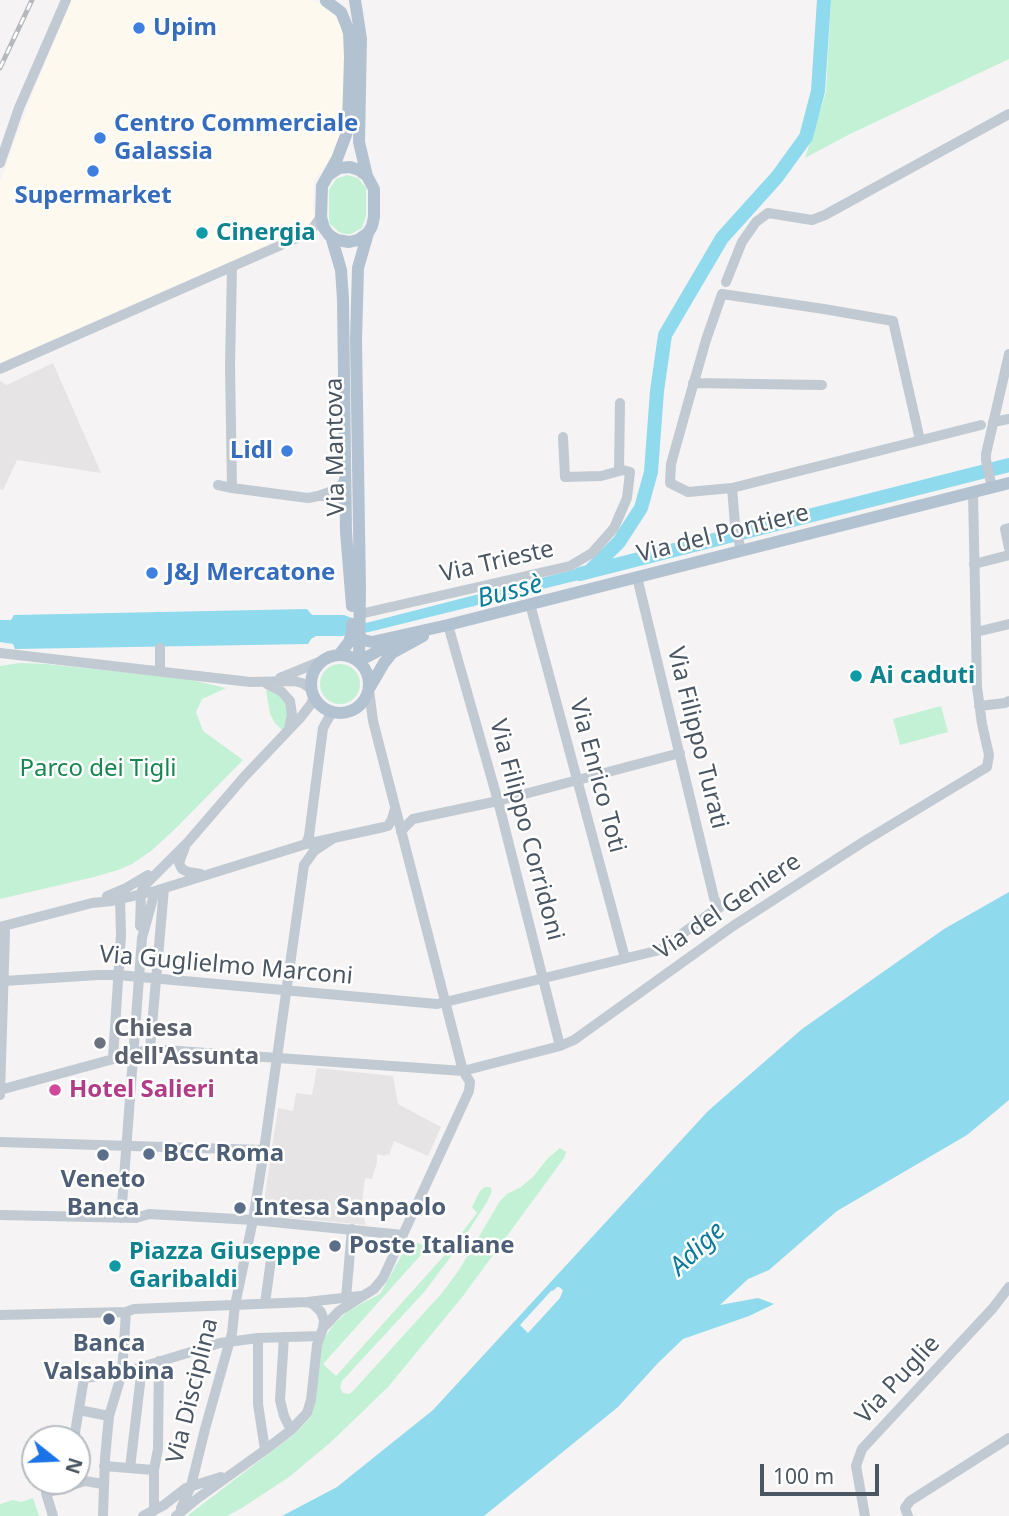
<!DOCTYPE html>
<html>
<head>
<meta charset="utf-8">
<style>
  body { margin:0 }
  #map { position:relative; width:1009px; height:1516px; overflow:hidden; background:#f5f3f3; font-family:"Noto Sans",sans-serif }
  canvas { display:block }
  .north { position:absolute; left:21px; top:1425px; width:70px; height:70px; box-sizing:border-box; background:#fff; border:2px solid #b7bbc0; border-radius:50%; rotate:108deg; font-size:19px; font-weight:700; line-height:28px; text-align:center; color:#4a5661 }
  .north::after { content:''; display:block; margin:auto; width:24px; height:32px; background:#1a73e8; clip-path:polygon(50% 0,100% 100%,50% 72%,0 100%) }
  .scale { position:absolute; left:760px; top:1464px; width:119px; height:32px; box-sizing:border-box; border:4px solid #4a5661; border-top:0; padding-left:9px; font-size:21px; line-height:24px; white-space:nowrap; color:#4a5661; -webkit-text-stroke:5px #fff; paint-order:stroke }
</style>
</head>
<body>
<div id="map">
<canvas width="1009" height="1516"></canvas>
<div class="north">N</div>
<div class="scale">100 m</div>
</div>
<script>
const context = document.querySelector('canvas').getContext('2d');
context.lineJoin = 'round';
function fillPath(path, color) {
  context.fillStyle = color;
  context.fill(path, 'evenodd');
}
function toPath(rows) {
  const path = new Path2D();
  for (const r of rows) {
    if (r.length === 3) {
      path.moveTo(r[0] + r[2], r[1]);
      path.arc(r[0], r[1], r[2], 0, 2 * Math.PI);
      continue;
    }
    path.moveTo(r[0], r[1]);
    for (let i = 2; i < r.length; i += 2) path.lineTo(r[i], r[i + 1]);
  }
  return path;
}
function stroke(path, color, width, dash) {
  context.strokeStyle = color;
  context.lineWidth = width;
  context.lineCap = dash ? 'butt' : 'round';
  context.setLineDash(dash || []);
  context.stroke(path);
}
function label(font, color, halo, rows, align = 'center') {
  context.font = font + ' "Noto Sans",sans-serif';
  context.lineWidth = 5;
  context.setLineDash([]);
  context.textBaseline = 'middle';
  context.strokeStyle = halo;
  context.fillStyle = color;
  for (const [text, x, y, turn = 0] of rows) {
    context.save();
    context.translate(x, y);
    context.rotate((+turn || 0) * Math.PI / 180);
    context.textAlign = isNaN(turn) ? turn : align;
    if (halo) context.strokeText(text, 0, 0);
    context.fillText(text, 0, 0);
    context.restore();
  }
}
fillPath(toPath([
  [71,0,310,0,329,7,343,25,345,45,343,125,334,155,314,180,313,207,314,217,311,226,0,363,0,182,28,105]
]), '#fdf9ef');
fillPath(toPath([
  [53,363,101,473,17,460,3,490,0,489,0,381,7,385],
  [317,1068,393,1076,398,1104,441,1127,428,1156,394,1141,389,1155,386,1154,385,1156,377,1154,377,1162,372,1179,365,1178,361,1209,366,1225,262,1215,278,1108,293,1111,296,1093,312,1095]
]), '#e6e4e5');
fillPath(toPath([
  [831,0,1009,0,1009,59,850,134,805,158,826,92],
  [347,175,358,178,366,188,366,216,362,228,351,234,345,234,339,232,330,224,329,218,329,190,336,179],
  [20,663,46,664,187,679,226,688,202,699,196,712,203,731,243,760,174,830,151,851,132,864,118,870,94,877,0,899,0,666],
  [340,684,20],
  [266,690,275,691,289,707,287,724,282,730,275,723,270,714],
  [941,706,948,732,900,745,893,719],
  [560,1148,566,1152,564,1158,463,1296,388,1387,331,1442,289,1477,242,1508,227,1516,187,1516,292,1436,311,1417,316,1400,318,1368,321,1348,325,1337,334,1324,348,1311,380,1294,410,1240,428,1247,323,1364,336,1376,443,1257,477,1213,472,1207,480,1191,485,1187,490,1187,492,1191,487,1202,458,1247,425,1291,342,1381,340,1387,343,1393,349,1394,353,1391,442,1293,459,1270,500,1201,507,1194,521,1187,533,1177,548,1158],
  [33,1498,39,1516,0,1516,0,1504,13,1500,21,1502]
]), '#c3f1d5');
fillPath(toPath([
  [596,564,599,575,369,632,342,636,316,636,311,639,308,644,15,649,13,644,0,642,0,620,11,620,14,615,307,609,312,615,344,615,366,623],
  [1009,892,1009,1100,967,1135,837,1211,769,1270,748,1279,720,1305,758,1298,774,1304,749,1316,683,1339,658,1363,618,1407,484,1516,282,1516,337,1487,433,1410,708,1111,802,1029,944,929]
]), '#90daee');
fillPath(toPath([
  [557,1287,559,1287,563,1290,560,1298,528,1333,520,1325,551,1291,554,1290]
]), '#f5f3f3');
stroke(toPath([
  [590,571,619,542,641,508,651,472,657,391,665,335,722,238,777,177,806,137,818,91,824,0],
  [580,574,1009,465]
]), '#90daee', 14);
stroke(toPath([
  [0,163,19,108,66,0],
  [232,267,230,366,232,488,308,498,318,496],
  [726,282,742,242,756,222,768,213,812,220,825,215,1009,114],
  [0,369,297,238,312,229,321,217],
  [693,383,822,385],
  [993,422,1009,419],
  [619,471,620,403],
  [346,478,338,489,318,496,333,496,339,498,346,505],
  [218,485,232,488],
  [732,488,688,492,670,483,671,464,688,403,706,340,722,294,824,309,893,321,920,440],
  [992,488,986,460,986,454,1009,354],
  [1009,528,1005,529,1009,548],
  [741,551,735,524,732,488,981,425],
  [974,564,1009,555],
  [530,604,625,958],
  [360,614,570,566,592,553,614,528,627,498,630,472,623,470,601,476,565,477,563,437],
  [448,625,498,801,560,1046],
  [976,632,1009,624],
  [0,653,250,682,294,681,302,683,312,689],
  [160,671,160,648],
  [280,678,324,660],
  [267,684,281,691,290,701,292,715,289,728],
  [979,706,1005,703,1009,701],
  [401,832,405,827,413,819,498,801,680,753],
  [306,844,309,836,323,728,332,712],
  [185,847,179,863,182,869,188,872,201,874],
  [107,896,126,888,148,875],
  [140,926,141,894,143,887,188,842,244,777,301,717,311,704,314,696],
  [0,927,92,903,112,901,155,891,306,844,384,827,388,826,392,819,395,809],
  [4,981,98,975,118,975,437,1004,660,950,709,914,719,908,714,898,637,577],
  [150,1049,164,888],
  [113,1058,121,935,120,899],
  [0,1090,150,1049,463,1071,560,1046,574,1040,733,926,863,842,987,767,989,755,982,724,977,687,973,492],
  [0,1095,5,932,4,926],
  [0,1142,264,1150],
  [0,1215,136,1218,149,1214,253,1220,403,1235],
  [121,1218,142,938,155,891],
  [346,1298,352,1229],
  [307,1302,313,1304,321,1312,324,1320,323,1328],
  [265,1303,271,1260],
  [0,1315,126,1312,134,1309,307,1302,360,1296],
  [284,1337,280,1400,284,1416,291,1430],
  [258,1338,258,1404,265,1450],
  [79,1410,109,1416],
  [74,1439,84,1378,122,1373,220,1343,258,1338,320,1336],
  [104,1466,154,1470],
  [130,1468,142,1367],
  [181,1508,191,1486,205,1429,232,1333,235,1305,253,1220,264,1150,304,865,314,851,332,839],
  [154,1511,154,1470,158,1449,159,1361],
  [53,1516,46,1493,85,1481,103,1484],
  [103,1516,105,1458,109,1416,122,1373,126,1312],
  [143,1516,164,1505,186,1488,221,1477],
  [176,1516,198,1498,265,1450,291,1430,307,1413,311,1400,317,1345,323,1328,339,1311,374,1289,383,1278,469,1091,470,1082,463,1071,373,721,369,690],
  [865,1516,856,1466,862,1449,993,1308,1009,1287],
  [908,1516,905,1508,910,1501,1009,1438]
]), '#c1cad2', 10);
stroke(toPath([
  [326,1,341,12,346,24,349,33,350,57,348,124,346,135,337,159,322,186,321,217,324,228,329,235,337,240,349,242,358,240,368,233,372,226,374,217,374,189,367,176,359,142,361,39,355,0],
  [330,174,339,168,350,167,359,170,367,176],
  [331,236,341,270,343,299,346,532,352,606],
  [359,635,363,640,372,642,448,625,1009,483],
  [340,684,29],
  [339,655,349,642,352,633,352,624],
  [359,661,360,589,356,340,358,268,368,233],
  [359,661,399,640],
  [370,687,384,663,392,653,423,636]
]), '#b3c2d1', 12);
const rail = toPath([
  [0,68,32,0]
]);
stroke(rail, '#b5b8bd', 5);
stroke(rail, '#fff', 2.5, [8]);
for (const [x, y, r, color] of [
  [139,28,7,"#3f7fe0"],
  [100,138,7,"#3f7fe0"],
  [93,171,7,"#3f7fe0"],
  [202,233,7,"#0f9aa8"],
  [287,451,7,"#3f7fe0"],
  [152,573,7,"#3f7fe0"],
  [856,676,7,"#0f9aa8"],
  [100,1043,7,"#6b7280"],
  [55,1090,7,"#d1479c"],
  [149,1154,7,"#5c6f8a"],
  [103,1155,7,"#5c6f8a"],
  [240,1208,7,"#5c6f8a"],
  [335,1246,7,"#5c6f8a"],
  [115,1266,7,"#0f9aa8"],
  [109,1319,7,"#5c6f8a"]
]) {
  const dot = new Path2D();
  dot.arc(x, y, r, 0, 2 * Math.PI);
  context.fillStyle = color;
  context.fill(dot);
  stroke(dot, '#fff', 2.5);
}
label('bold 24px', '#366cbe', '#fff', [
  ["Upim",153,28],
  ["Centro Commerciale",114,124],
  ["Galassia",114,152],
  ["Supermarket",93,196,"center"],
  ["Lidl",273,451,"right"],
  ["J&J Mercatone",166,573]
], 'left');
label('bold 24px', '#0d838f', '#fff', [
  ["Cinergia",216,233],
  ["Ai caduti",870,676],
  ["Piazza Giuseppe",129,1252],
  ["Garibaldi",129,1280]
], 'left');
label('24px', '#4a5661', '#fff', [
  ["Via Mantova",336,447,-91],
  ["Via del Pontiere",723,534,-14],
  ["Via Trieste",497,562,-13],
  ["Via Filippo Turati",697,738,76],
  ["Via Enrico Toti",597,776,75],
  ["Via Filippo Corridoni",526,830,75],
  ["Via del Geniere",728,907,-34],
  ["Via Guglielmo Marconi",226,966,5],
  ["Via Puglie",898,1380,-47],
  ["Via Disciplina",193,1391,-76]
]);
label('24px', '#17864f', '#fff', [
  ["Parco dei Tigli",98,769]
]);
label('bold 24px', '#5b616d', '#fff', [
  ["Chiesa",114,1029],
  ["dell'Assunta",114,1057]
], 'left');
label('bold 24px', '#b23c85', '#fff', [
  ["Hotel Salieri",69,1090]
], 'left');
label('bold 24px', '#4e5e75', '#fff', [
  ["BCC Roma",163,1154],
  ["Veneto",103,1180,"center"],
  ["Banca",103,1208,"center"],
  ["Intesa Sanpaolo",254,1208],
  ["Poste Italiane",349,1246],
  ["Banca",109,1344,"center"],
  ["Valsabbina",109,1372,"center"]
], 'left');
label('italic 26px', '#0c7c9b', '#fff', [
  ["Bussè",510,592,-14],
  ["Adige",698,1249,-43]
]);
</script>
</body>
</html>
